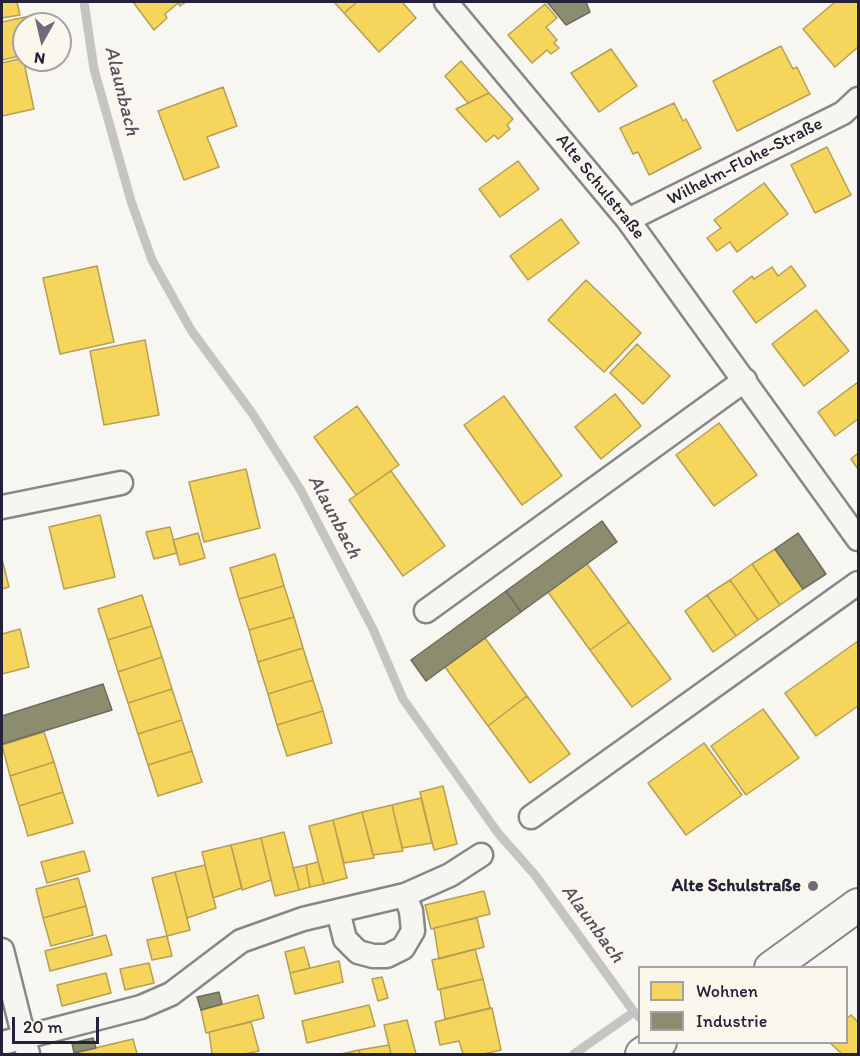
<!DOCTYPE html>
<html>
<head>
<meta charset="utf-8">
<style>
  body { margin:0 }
  #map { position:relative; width:860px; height:1056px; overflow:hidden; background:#f8f6f0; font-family:Itim,sans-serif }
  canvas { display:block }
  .frame { position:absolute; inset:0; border:3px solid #22223b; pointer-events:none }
  .legend { position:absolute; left:638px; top:966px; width:210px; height:78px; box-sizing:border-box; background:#fbf7ec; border:2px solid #a4a2a5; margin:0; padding:8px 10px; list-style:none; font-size:18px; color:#22223b }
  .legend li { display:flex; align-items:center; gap:12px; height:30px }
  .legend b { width:30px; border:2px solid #a4a2a5 }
  .north { position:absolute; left:12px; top:12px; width:60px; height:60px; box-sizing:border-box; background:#fbf7ec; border:2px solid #a4a2a5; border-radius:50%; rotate:188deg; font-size:16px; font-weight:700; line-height:24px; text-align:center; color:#22223b }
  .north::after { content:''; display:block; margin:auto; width:21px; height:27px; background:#6d6c7a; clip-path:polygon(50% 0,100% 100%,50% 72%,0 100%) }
  .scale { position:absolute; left:12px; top:1017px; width:87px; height:27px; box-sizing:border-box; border:3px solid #22223b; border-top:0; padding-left:8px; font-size:18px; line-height:21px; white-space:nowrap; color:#22223b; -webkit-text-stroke:4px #fbf7ec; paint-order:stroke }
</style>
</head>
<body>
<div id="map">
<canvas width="860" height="1056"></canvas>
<div class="frame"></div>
<ul class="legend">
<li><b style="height:16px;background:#f6d55c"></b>Wohnen</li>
<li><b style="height:16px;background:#8c8c6e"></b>Industrie</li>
</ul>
<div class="north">N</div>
<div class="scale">20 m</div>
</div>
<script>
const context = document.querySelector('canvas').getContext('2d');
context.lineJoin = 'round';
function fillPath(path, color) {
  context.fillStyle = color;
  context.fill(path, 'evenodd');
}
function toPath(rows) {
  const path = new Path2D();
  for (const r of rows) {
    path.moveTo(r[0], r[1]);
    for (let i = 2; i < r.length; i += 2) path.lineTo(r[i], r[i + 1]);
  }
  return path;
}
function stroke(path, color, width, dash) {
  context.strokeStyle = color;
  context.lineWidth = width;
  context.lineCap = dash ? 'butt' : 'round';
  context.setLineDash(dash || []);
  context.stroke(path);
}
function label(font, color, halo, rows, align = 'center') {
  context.font = font + ' Itim,sans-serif';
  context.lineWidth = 6;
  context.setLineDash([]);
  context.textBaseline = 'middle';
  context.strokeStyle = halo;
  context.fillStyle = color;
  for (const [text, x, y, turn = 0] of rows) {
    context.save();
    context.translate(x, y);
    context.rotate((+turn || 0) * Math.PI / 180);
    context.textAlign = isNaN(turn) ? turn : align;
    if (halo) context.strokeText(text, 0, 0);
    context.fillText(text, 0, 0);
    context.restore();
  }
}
const homes = toPath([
  [2,2,17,2,20,15,2,18,2,2],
  [133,2,186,2,180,6,178,3,165,14,167,18,154,30,133,2],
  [334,2,357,2,344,13,334,2],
  [357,2,402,2,416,18,379,52,344,13,357,2],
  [835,2,858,2,858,47,835,67,803,29,835,2],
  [545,4,557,18,546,27,557,40,554,43,559,48,551,54,547,50,532,63,508,35,545,4],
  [30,16,32,24,24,24,24,55,2,60,2,22,30,16],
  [781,46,793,69,797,67,810,94,737,131,713,81,781,46],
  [611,49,637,86,599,112,571,73,611,49],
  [23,58,34,109,2,116,2,63,23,58],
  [461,61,489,93,468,103,445,76,461,61],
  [223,87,237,126,207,137,219,167,184,180,158,111,223,87],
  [489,93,513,119,507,125,510,129,498,139,494,135,486,142,456,109,489,93],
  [674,103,683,121,686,119,701,148,649,175,638,152,633,154,620,128,674,103],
  [827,147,851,195,815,213,791,165,827,147],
  [518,161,539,189,500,217,479,189,518,161],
  [764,183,788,214,737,252,730,242,717,251,707,238,721,228,714,220,764,183],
  [561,219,579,243,528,280,510,256,561,219],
  [97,266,114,342,60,354,43,278,97,266],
  [791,266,806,286,756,323,733,291,752,276,754,279,772,267,778,276,791,266],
  [586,280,641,333,604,372,548,320,586,280],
  [816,310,849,351,804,386,772,344,816,310],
  [145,340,159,415,104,425,90,351,145,340],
  [637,344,670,376,643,404,610,373,637,344],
  [858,382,858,419,835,436,818,412,858,382],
  [615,394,641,426,601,459,575,427,615,394],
  [504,396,562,476,522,505,464,425,504,396],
  [357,406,399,465,356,495,314,437,357,406],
  [719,423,757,475,714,506,676,455,719,423],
  [858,453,858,469,851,459,858,453],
  [246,469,260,528,204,542,189,482,246,469],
  [391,471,445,546,403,576,349,500,391,471],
  [100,515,115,577,64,589,49,527,100,515],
  [170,527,177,553,154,559,146,532,170,527],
  [198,533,205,558,180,565,173,540,198,533],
  [775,549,803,589,780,605,752,564,775,549],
  [275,554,284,586,239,599,230,568,275,554],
  [2,559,9,587,2,589,2,559],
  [587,564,629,622,590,650,548,592,587,564],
  [752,564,780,605,758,620,730,580,752,564],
  [730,580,758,620,736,636,707,595,730,580],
  [284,586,294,617,249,630,239,599,284,586],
  [142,595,152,626,108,640,98,609,142,595],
  [707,595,736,636,713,652,685,611,707,595],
  [294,617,303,648,258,662,249,630,294,617],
  [629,622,671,679,632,707,590,650,629,622],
  [152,626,162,657,118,672,108,640,152,626],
  [20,629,29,667,2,674,2,634,20,629],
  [485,638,527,696,488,726,445,667,485,638],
  [858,641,858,706,816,736,785,693,858,641],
  [303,648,313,680,268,694,258,662,303,648],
  [162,657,172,689,128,703,118,672,162,657],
  [313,680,323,711,277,725,268,694,313,680],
  [172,689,182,720,138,734,128,703,172,689],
  [527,696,570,754,530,783,488,726,527,696],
  [763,709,799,758,746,795,711,746,763,709],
  [323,711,332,743,287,756,277,725,323,711],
  [182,720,192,751,148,765,138,734,182,720],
  [44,732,54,762,10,776,2,745,44,732],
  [704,743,742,795,686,835,648,783,704,743],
  [192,751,202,782,158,796,148,765,192,751],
  [54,762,63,792,19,806,10,776,54,762],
  [443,786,457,844,434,850,420,792,443,786],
  [63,792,73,823,28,836,19,806,63,792],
  [421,798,432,843,402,848,392,805,421,798],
  [392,805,403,851,373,855,362,812,392,805],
  [362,812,374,858,344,863,333,820,362,812],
  [333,820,347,878,324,884,309,826,333,820],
  [284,832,299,890,275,896,261,838,284,832],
  [261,838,271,880,242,890,231,845,261,838],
  [231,845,242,888,213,898,202,852,231,845],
  [84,851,90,871,47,883,41,862,84,851],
  [318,862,324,884,310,887,306,865,318,862],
  [205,865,216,908,187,918,175,872,205,865],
  [306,865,310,887,299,890,293,868,306,865],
  [175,872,190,930,167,936,152,878,175,872],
  [78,878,86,906,43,918,36,889,78,878],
  [484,891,490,914,431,929,425,905,484,891],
  [86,906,93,935,51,946,43,918,86,906],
  [477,918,484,947,439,959,434,928,477,918],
  [106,935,112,955,50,971,45,951,106,935],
  [167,936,172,956,152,960,147,940,167,936],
  [304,947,310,968,290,973,285,952,304,947],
  [475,949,483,979,438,990,432,960,475,949],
  [339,961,343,982,295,994,290,973,339,961],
  [149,963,154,983,125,990,120,969,149,963],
  [106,973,111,993,62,1006,57,985,106,973],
  [382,977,388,998,378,1001,372,979,382,977],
  [483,979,490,1008,445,1019,440,989,483,979],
  [258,995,264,1018,206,1033,201,1010,258,995],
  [369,1005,375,1026,307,1043,302,1021,369,1005],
  [492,1008,501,1050,483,1054,463,1054,459,1041,440,1045,435,1022,492,1008],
  [851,1015,858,1022,858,1054,842,1054,829,1042,846,1042,846,1019,851,1015],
  [407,1020,416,1054,391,1054,384,1025,407,1020],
  [251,1022,259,1051,244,1054,212,1054,209,1032,251,1022],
  [133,1039,137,1054,75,1054,74,1053,133,1039],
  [389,1045,391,1054,360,1054,359,1050,389,1045],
  [359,1050,360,1054,341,1054,359,1050]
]);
fillPath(homes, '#f6d55c');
stroke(homes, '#b69f52', 1.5);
const industry = toPath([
  [547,2,586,2,590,12,566,25,547,2],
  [602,521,617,542,521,612,506,591,602,521],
  [798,533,826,574,803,589,775,549,798,533],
  [506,591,521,612,426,681,411,660,506,591],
  [103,684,112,710,2,744,2,716,103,684],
  [219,992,222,1004,201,1010,197,997,219,992],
  [93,1038,96,1048,74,1053,72,1043,93,1038]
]);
fillPath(industry, '#8c8c6e');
stroke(industry, '#6c6c5f', 1.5);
stroke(toPath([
  [84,2,94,69,131,201,152,260,191,330,252,413,300,489,373,629,403,699,498,833,535,875,634,1012],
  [574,1054,634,1012,640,1018]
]), '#c6c4c3', 9);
const street = toPath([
  [446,2,628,220,858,539],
  [628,220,843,113,858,99],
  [2,507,121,483],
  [426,611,745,380],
  [531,817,858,583],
  [338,911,345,939,358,952,373,956,387,956,403,948,413,931,411,911,405,895],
  [2,950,28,1054],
  [2,1043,141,1007,171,994,241,941,303,919,405,895,450,875,481,855]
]);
const secondary = toPath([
  [771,968,858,905],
  [642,1054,660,1042]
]);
stroke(street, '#878688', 27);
stroke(secondary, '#878688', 36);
stroke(street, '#f6f5f1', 22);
stroke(secondary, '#f6f5f1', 32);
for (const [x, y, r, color] of [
  [813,886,6,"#6d6c7a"]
]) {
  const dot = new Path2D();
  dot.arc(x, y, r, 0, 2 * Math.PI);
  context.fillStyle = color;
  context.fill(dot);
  stroke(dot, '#fbf7ec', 2);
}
label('18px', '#22223b', '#fbf7ec', [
  ["Wilhelm-Flohe-Straße",745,162,-27],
  ["Alte Schulstraße",600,187,51]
]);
label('bold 18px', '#22223b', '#fbf7ec', [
  ["Alte Schulstraße",801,886]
], 'right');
label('italic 20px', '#545364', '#fbf7ec', [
  ["Alaunbach",121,91,76],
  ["Alaunbach",334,517,62],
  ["Alaunbach",592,924,54]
]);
</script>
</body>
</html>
